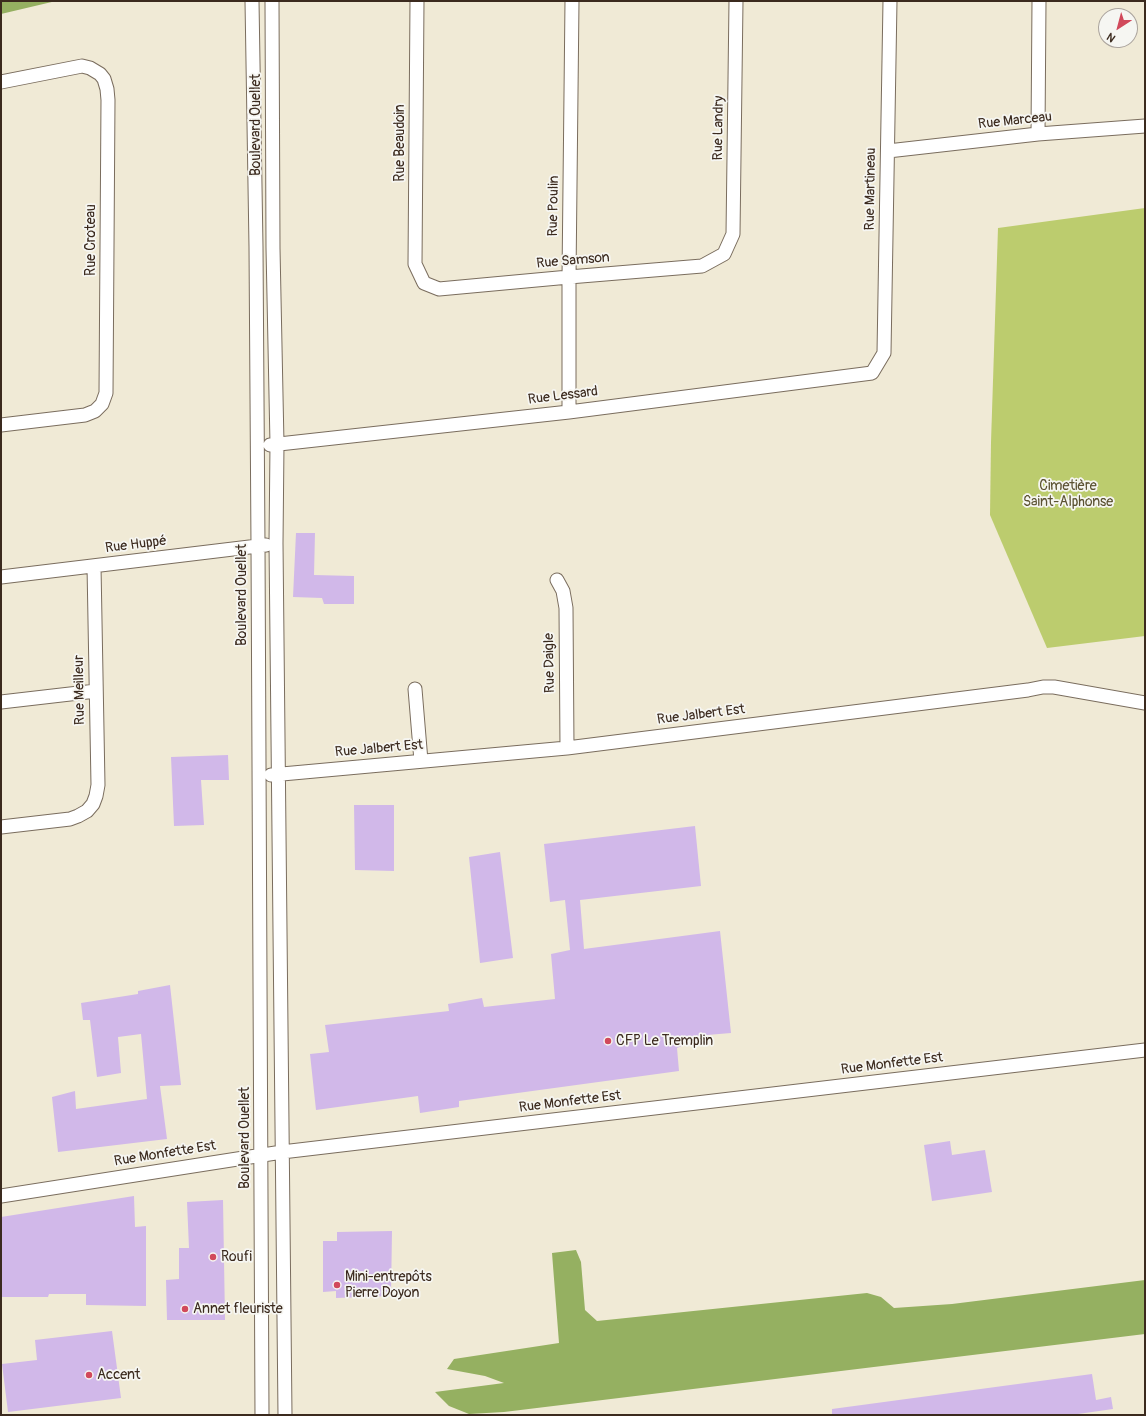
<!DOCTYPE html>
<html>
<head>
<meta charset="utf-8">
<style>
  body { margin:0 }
  #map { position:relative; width:1146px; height:1416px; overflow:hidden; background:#f0ead6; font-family:Pangolin,sans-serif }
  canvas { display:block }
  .frame { position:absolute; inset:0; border:2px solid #3b2a1e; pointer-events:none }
  .north { position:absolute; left:1098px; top:8px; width:40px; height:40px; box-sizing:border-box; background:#f6f6f2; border:1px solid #aba49d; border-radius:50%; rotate:216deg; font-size:11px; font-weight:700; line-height:16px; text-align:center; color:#3b2a1e }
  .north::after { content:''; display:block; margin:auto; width:14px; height:18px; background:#d1495b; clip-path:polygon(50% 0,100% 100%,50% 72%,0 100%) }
</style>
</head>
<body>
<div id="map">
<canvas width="1146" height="1416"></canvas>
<div class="frame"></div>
<div class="north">N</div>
</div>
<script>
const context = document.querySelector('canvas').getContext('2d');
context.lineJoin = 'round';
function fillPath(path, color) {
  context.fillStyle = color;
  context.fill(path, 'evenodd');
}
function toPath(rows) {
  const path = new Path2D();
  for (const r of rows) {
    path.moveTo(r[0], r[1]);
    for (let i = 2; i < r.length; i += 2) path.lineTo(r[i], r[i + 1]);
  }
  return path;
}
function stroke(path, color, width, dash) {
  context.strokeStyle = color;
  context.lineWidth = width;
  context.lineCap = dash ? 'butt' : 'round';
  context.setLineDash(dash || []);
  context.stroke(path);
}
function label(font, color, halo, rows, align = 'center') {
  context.font = font + ' Pangolin,sans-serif';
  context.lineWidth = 3.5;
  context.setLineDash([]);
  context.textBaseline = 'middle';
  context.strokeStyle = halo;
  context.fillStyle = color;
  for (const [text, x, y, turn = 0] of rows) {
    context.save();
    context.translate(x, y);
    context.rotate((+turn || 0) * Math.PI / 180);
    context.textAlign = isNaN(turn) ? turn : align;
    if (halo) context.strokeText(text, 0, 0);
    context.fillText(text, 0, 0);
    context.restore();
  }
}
fillPath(toPath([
  [1145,208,1145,636,1047,648,990,515,991,442,998,228]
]), '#bccc6e');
fillPath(toPath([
  [1,1,56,1,1,14],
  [576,1250,581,1262,585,1310,597,1321,867,1293,881,1297,894,1308,952,1304,1145,1280,1145,1334,504,1412,469,1414,449,1406,435,1392,504,1383,485,1376,447,1369,454,1359,559,1343,552,1253]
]), '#95b061');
fillPath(toPath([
  [296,533,315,533,314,575,354,576,354,604,324,604,322,598,293,597],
  [228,755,229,780,201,780,204,825,174,826,171,757],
  [354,805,394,805,394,871,355,870],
  [695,826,701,886,580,900,584,949,720,931,731,1033,707,1035,677,1048,679,1071,459,1101,459,1107,420,1113,418,1096,316,1110,310,1054,329,1052,325,1025,449,1011,448,1004,482,998,484,1007,555,999,551,954,570,950,565,900,550,902,544,844],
  [500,852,513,958,480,963,469,857],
  [170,985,181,1085,160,1086,167,1139,58,1152,52,1097,75,1091,76,1109,147,1099,141,1034,118,1037,121,1073,97,1077,90,1020,83,1020,81,1003,138,994,138,991],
  [950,1141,952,1155,985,1150,992,1192,932,1201,924,1145],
  [134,1196,135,1227,146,1226,146,1306,86,1305,86,1294,49,1294,48,1297,1,1297,1,1217],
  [223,1200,225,1320,167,1320,166,1280,179,1279,179,1248,189,1248,187,1202],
  [392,1231,391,1296,336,1298,336,1291,323,1292,323,1241,337,1241,337,1232],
  [112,1331,121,1398,8,1412,2,1364,37,1360,35,1340],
  [1092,1374,1096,1400,1111,1397,1113,1409,1078,1414,1078,1415,832,1415,832,1409]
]), '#d1b8e9');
const minor = toPath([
  [252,1,256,247,258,546,262,1415],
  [272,1,273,248,277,444,276,543,285,1415],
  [417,1,415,264,424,283,439,289,569,277,702,266,724,254,733,234,736,1],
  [1,82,82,66,90,68,100,74,104,79,107,89,108,100,106,393,102,404,95,411,85,415,1,425],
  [1038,134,1039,1],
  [888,151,1038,134,1145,126],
  [569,412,569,277,572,1],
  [270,445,569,412,872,373,884,353,890,1],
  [1,577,266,545],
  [557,580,563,591,566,608,567,748],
  [415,689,421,761],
  [1,702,96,691],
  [271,775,567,748,1028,690,1043,687,1054,687,1145,703],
  [1,827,70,819,78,816,87,811,93,804,96,796,98,785,94,566],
  [1,1196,282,1152,1145,1050]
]);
stroke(minor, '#7a6d5e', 15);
stroke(minor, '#fff', 13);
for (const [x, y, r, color] of [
  [608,1041,4,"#d1495b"],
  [213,1257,4,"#d1495b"],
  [337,1285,4,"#d1495b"],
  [185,1309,4,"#d1495b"],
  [89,1375,4,"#d1495b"]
]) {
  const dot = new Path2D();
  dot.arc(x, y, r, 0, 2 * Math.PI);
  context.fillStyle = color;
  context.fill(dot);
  stroke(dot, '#f6f6f2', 1.5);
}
label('14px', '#3b2a1e', '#f6f6f2', [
  ["Rue Marceau",1015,121,-6],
  ["Boulevard Ouellet",256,125,-90],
  ["Rue Landry",719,128,-89],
  ["Rue Beaudoin",400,143,-90],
  ["Rue Martineau",871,189,-89],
  ["Rue Poulin",554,206,-89],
  ["Rue Croteau",91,240,-90],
  ["Rue Samson",573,261,-5],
  ["Rue Lessard",563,396,-7],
  ["Rue Huppé",136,545,-7],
  ["Boulevard Ouellet",242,595,-90],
  ["Rue Daigle",550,663,-91],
  ["Rue Meilleur",80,690,-91],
  ["Rue Jalbert Est",701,715,-7],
  ["Rue Jalbert Est",379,749,-5],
  ["Rue Monfette Est",892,1064,-7],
  ["Rue Monfette Est",570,1102,-7],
  ["Boulevard Ouellet",245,1138,-90],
  ["Rue Monfette Est",165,1154,-9]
]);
label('14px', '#5b5232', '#f6f6f2', [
  ["Cimetière",1068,486],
  ["Saint-Alphonse",1068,502]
]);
label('14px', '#3b2a1e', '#f6f6f2', [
  ["CFP Le Tremplin",616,1041],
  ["Roufi",221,1257],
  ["Mini-entrepôts",345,1277],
  ["Pierre Doyon",345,1293],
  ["Annet fleuriste",193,1309],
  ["Accent",97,1375]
], 'left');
</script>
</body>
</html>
